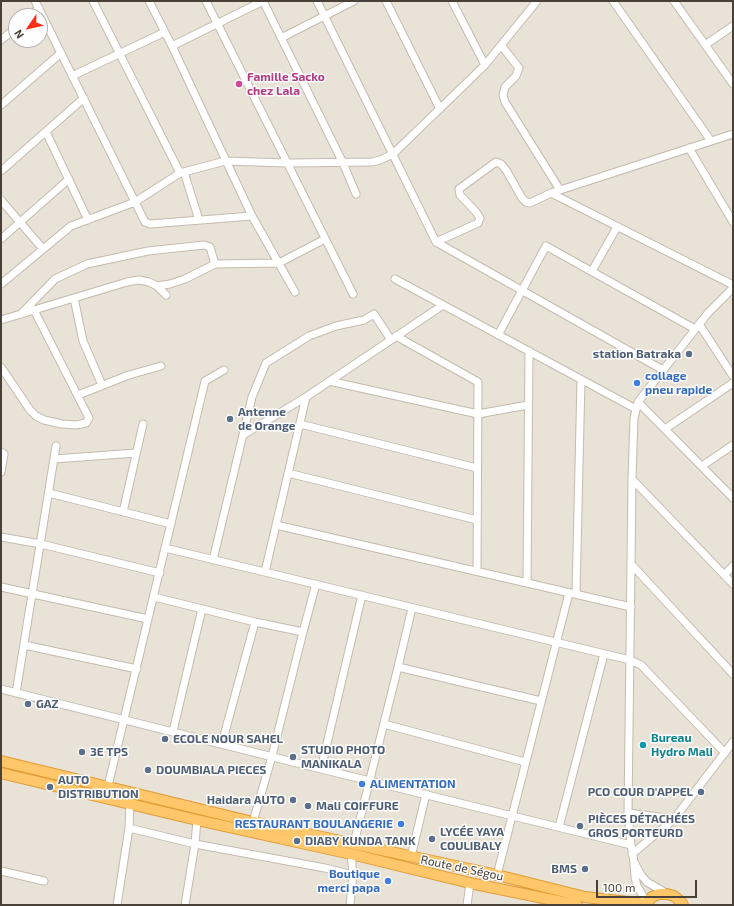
<!DOCTYPE html>
<html>
<head>
<meta charset="utf-8">
<style>
  body { margin:0 }
  #map { position:relative; width:734px; height:906px; overflow:hidden; background:#f5f1e9; font-family:"Exo 2",sans-serif }
  canvas { display:block }
  .frame { position:absolute; inset:0; border:2px solid #494137; pointer-events:none }
  .north { position:absolute; left:8px; top:8px; width:40px; height:40px; box-sizing:border-box; background:#fff; border:1px solid #b6b3af; border-radius:50%; rotate:236deg; font-size:11px; font-weight:700; line-height:16px; text-align:center; color:#494137 }
  .north::after { content:''; display:block; margin:auto; width:14px; height:18px; background:#fe3017; clip-path:polygon(50% 0,100% 100%,50% 72%,0 100%) }
  .scale { position:absolute; left:596px; top:880px; width:101px; height:18px; box-sizing:border-box; border:2px solid #494137; border-top:0; padding-left:5px; font-size:12px; line-height:14px; white-space:nowrap; color:#494137; -webkit-text-stroke:3px #fff; paint-order:stroke }
</style>
</head>
<body>
<div id="map">
<canvas width="734" height="906"></canvas>
<div class="frame"></div>
<div class="north">N</div>
<div class="scale">100 m</div>
</div>
<script>
const context = document.querySelector('canvas').getContext('2d');
context.lineJoin = 'round';
function fillPath(path, color) {
  context.fillStyle = color;
  context.fill(path, 'evenodd');
}
function toPath(rows) {
  const path = new Path2D();
  for (const r of rows) {
    path.moveTo(r[0], r[1]);
    for (let i = 2; i < r.length; i += 2) path.lineTo(r[i], r[i + 1]);
  }
  return path;
}
function stroke(path, color, width, dash) {
  context.strokeStyle = color;
  context.lineWidth = width;
  context.lineCap = dash ? 'butt' : 'round';
  context.setLineDash(dash || []);
  context.stroke(path);
}
function label(font, color, halo, rows, align = 'center') {
  context.font = font + ' "Exo 2",sans-serif';
  context.lineWidth = 3;
  context.setLineDash([]);
  context.textBaseline = 'middle';
  context.strokeStyle = halo;
  context.fillStyle = color;
  for (const [text, x, y, turn = 0] of rows) {
    context.save();
    context.translate(x, y);
    context.rotate((+turn || 0) * Math.PI / 180);
    context.textAlign = isNaN(turn) ? turn : align;
    if (halo) context.strokeText(text, 0, 0);
    context.fillText(text, 0, 0);
    context.restore();
  }
}
fillPath(toPath([
  [1,1,733,1,733,905,1,905],
  [16,16,40,16,40,40,16,40]
]), '#e9e2d7');
const minor = toPath([
  [35,1,145,222,150,224,252,216],
  [93,1,180,173],
  [149,1,172,46,252,216,295,292],
  [206,1,353,294],
  [263,1,343,163,356,194],
  [317,1,436,242,663,370],
  [386,1,440,109],
  [452,1,485,65],
  [613,1,711,141],
  [674,1,733,84],
  [30,16,39,8],
  [281,38,354,1],
  [1,40,16,28],
  [501,45,519,68,516,76,505,87,503,95,505,102,560,190],
  [705,45,733,26],
  [172,46,263,1],
  [72,76,165,32],
  [1,105,61,53],
  [46,132,88,220],
  [689,148,733,222],
  [1,171,84,98],
  [184,172,199,220],
  [551,193,733,285],
  [1,200,43,249],
  [1,239,69,179],
  [436,242,478,223,480,218,476,212,460,195,459,189,496,162,501,164,506,170,522,198,526,202,530,203,551,193,733,134],
  [592,271,617,227],
  [395,279,636,409],
  [1,284,71,226,135,202,180,173,225,161,287,163,372,162,380,160,393,154,485,65,537,1],
  [157,286,170,284,185,279,215,264,279,263,325,239],
  [74,298,83,341,102,385],
  [21,314,55,279,87,264,148,251,204,245,210,247,215,264],
  [1,320,127,282,139,280,149,282,157,286,166,295],
  [699,324,733,376],
  [498,335,546,246,695,329],
  [396,336,478,382,477,571],
  [1,367,30,410,36,416,44,420,62,424,76,425,86,423,89,418,34,310],
  [329,381,478,414,528,405],
  [78,395,129,375,161,366],
  [638,402,733,498],
  [300,424,477,468],
  [665,429,733,383],
  [243,435,306,397,443,305],
  [1,452,4,454,1,472],
  [54,459,136,453],
  [702,466,733,445],
  [288,473,477,520],
  [632,479,733,584],
  [49,493,171,524],
  [123,512,143,424],
  [276,525,631,607],
  [1,537,41,544,160,573],
  [165,548,630,660,641,665,725,753],
  [213,560,252,397,266,363,309,336,336,326,364,320,374,314,391,340],
  [632,565,733,674],
  [265,572,306,397],
  [724,575,733,566],
  [527,583,529,351],
  [1,587,148,619],
  [576,594,581,380],
  [154,597,255,622,303,632],
  [24,645,137,669],
  [398,667,412,608],
  [1,689,321,769,362,595],
  [16,693,56,446],
  [384,724,525,762],
  [173,731,202,609],
  [222,743,255,622],
  [321,769,631,845],
  [108,786,205,381,224,370],
  [628,813,674,819],
  [197,820,195,844,325,868,353,875],
  [253,822,272,756,303,632,316,584],
  [559,827,604,654],
  [129,828,195,844,185,905],
  [354,843,398,667,541,701],
  [632,854,674,819,733,742],
  [411,857,426,794],
  [634,864,635,877,637,886,646,901],
  [1,871,44,881],
  [497,875,569,593],
  [666,893,647,882,641,875,634,862,631,845,628,813,632,479,634,418,638,402,708,313,733,288],
  [117,905,129,828,130,804],
  [350,905,353,875,351,854],
  [467,905,470,883]
]);
const highway = toPath([
  [1,761,253,822,497,875,585,897,645,904],
  [1,773,197,820,351,854,470,883,577,905],
  [644,905,652,897,659,894,667,894,674,896,680,901,683,905]
]);
stroke(minor, '#c3bbae', 9);
stroke(highway, '#e19c37', 12);
stroke(minor, '#fff', 7);
stroke(highway, '#ffc769', 10);
for (const [x, y, r, color] of [
  [239,84,4,"#d1479c"],
  [689,354,4,"#5c6f8a"],
  [637,383,4,"#3f7fe0"],
  [230,419,4,"#5c6f8a"],
  [28,704,4,"#5c6f8a"],
  [165,739,4,"#5c6f8a"],
  [643,745,4,"#0f9aa8"],
  [82,752,4,"#5c6f8a"],
  [293,757,4,"#5c6f8a"],
  [148,770,4,"#5c6f8a"],
  [362,784,4,"#3f7fe0"],
  [50,787,4,"#5c6f8a"],
  [701,792,4,"#5c6f8a"],
  [293,800,4,"#5c6f8a"],
  [308,806,4,"#5c6f8a"],
  [401,824,4,"#3f7fe0"],
  [580,826,4,"#5c6f8a"],
  [432,839,4,"#5c6f8a"],
  [297,841,4,"#5c6f8a"],
  [585,869,4,"#5c6f8a"],
  [388,881,4,"#3f7fe0"]
]) {
  const dot = new Path2D();
  dot.arc(x, y, r, 0, 2 * Math.PI);
  context.fillStyle = color;
  context.fill(dot);
  stroke(dot, '#fff', 1.5);
}
label('bold 12px', '#b23c85', '#fff', [
  ["Famille Sacko",247,77],
  ["chez Lala",247,91]
], 'left');
label('bold 12px', '#4e5e75', '#fff', [
  ["station Batraka",681,354,"right"],
  ["Antenne",238,412],
  ["de Orange",238,426],
  ["GAZ",36,704],
  ["ECOLE NOUR SAHEL",173,739],
  ["STUDIO PHOTO",301,750],
  ["MANIKALA",301,764],
  ["3E TPS",90,752],
  ["DOUMBIALA PIECES",156,770],
  ["AUTO",58,780],
  ["DISTRIBUTION",58,794],
  ["PCO COUR D'APPEL",693,792,"right"],
  ["Haidara AUTO",285,800,"right"],
  ["Mali COIFFURE",316,806],
  ["PIÈCES DÉTACHÉES",588,819],
  ["GROS PORTEURD",588,833],
  ["LYCÉE YAYA",440,832],
  ["COULIBALY",440,846],
  ["DIABY KUNDA TANK",305,841],
  ["BMS",577,869,"right"]
], 'left');
label('bold 12px', '#366cbe', '#fff', [
  ["collage",645,376],
  ["pneu rapide",645,390],
  ["ALIMENTATION",370,784],
  ["RESTAURANT BOULANGERIE",393,824,"right"],
  ["Boutique",380,874,"right"],
  ["merci papa",380,888,"right"]
], 'left');
label('bold 12px', '#0d838f', '#fff', [
  ["Bureau",651,738],
  ["Hydro Mali",651,752]
], 'left');
label('12px', '#494137', '#fff', [
  ["Route de Ségou",462,868,12]
]);
</script>
</body>
</html>
